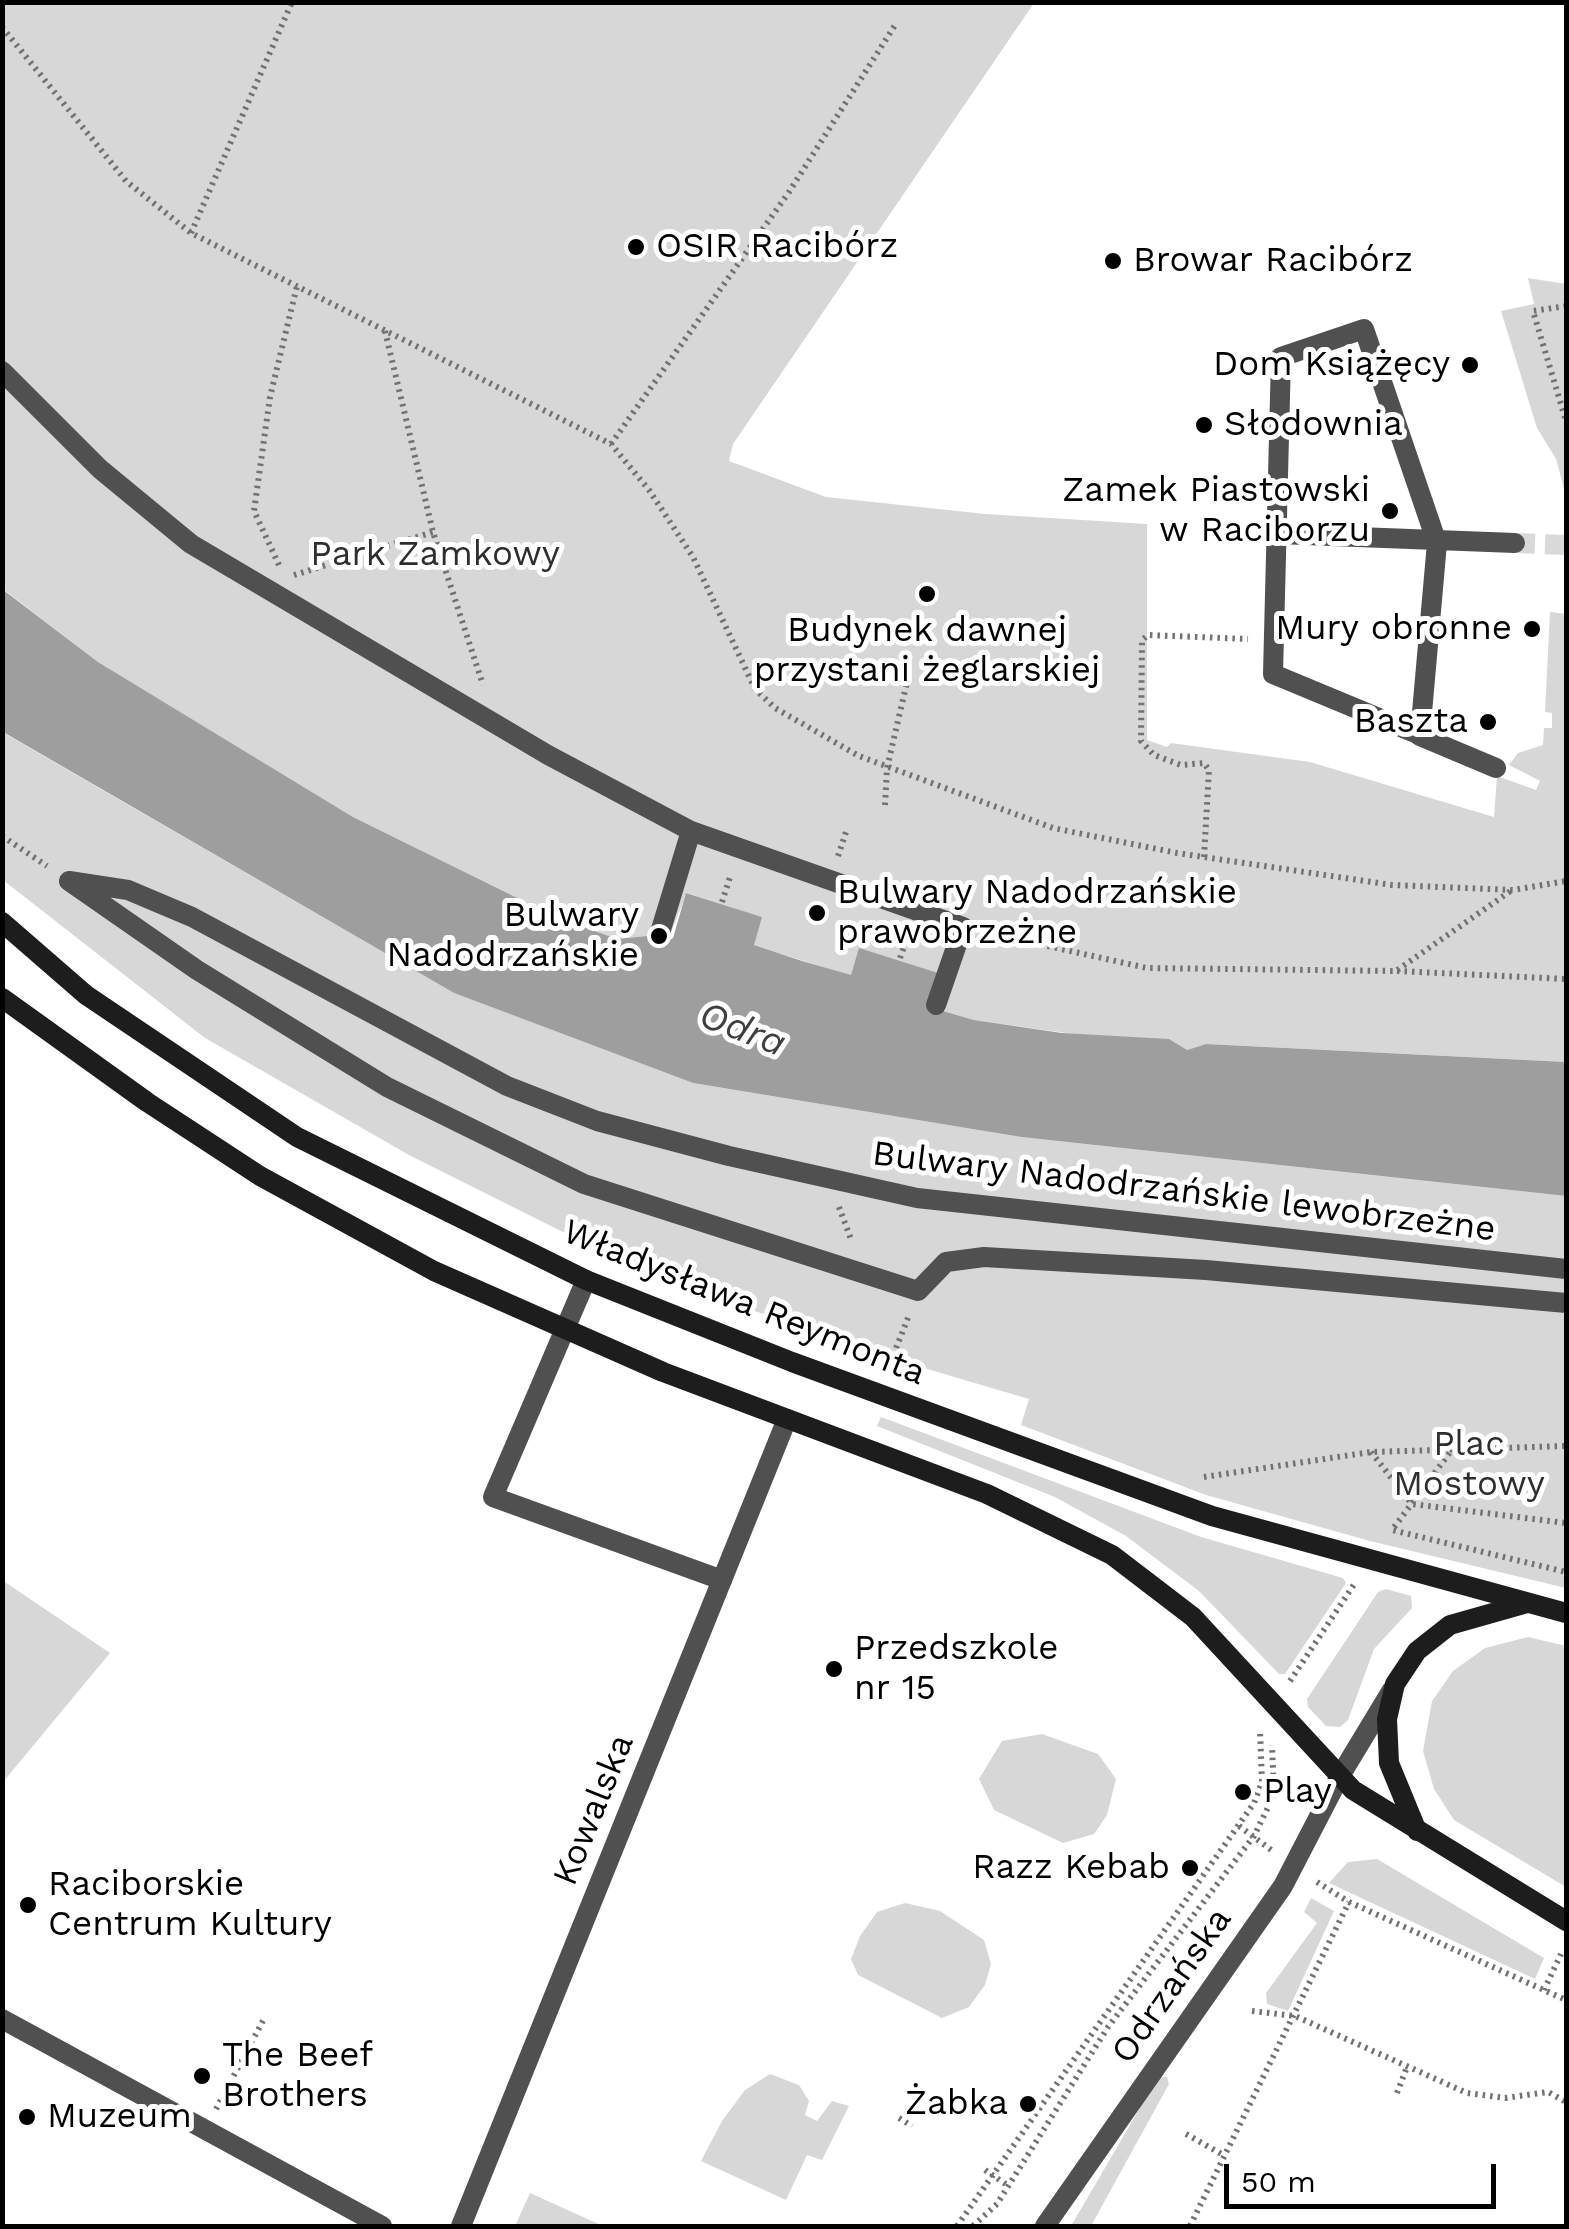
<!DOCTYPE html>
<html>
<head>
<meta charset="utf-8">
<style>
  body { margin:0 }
  #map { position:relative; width:1569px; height:2229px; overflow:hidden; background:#fff; font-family:"Work Sans",sans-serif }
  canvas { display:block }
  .frame { position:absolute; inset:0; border:5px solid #000; pointer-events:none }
  .scale { position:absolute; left:1224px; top:2164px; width:272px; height:45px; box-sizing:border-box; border:5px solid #000; border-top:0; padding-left:12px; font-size:30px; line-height:35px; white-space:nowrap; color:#000; -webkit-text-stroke:8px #fff; paint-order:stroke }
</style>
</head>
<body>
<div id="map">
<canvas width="1569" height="2229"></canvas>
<div class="frame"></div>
<div class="scale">50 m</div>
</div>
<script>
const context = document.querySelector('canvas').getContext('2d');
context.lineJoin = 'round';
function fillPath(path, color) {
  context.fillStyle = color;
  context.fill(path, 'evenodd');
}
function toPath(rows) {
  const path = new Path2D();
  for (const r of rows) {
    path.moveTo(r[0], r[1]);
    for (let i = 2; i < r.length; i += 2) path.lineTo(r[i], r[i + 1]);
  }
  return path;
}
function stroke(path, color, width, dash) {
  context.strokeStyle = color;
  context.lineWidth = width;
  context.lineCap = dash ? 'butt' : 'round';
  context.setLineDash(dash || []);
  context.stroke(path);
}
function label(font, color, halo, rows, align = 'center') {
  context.font = font + ' "Work Sans",sans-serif';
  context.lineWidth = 10;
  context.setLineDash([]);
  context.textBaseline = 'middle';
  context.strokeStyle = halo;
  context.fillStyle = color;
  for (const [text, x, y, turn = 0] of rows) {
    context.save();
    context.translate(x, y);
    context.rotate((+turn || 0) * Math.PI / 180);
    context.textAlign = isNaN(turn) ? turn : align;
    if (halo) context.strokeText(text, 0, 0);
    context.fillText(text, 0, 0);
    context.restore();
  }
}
fillPath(toPath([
  [2,3,1034,3,733,444,729,461,826,497,985,514,1147,524,1147,740,1167,747,1171,743,1310,762,1494,817,1497,776,1536,790,1540,781,1509,765,1518,753,1543,745,1544,728,1552,728,1552,713,1545,712,1550,612,1566,614,1566,1062,1206,1044,1187,1050,974,1020,943,1011,882,956,860,949,851,976,753,945,761,917,687,893,667,942,647,936,617,939,556,917,353,817,98,662,3,589],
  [1528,278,1566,284,1566,496,1556,459,1537,428,1501,311,1534,304],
  [2,732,454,993,693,1083,1021,1137,1566,1196,1566,1588,1370,1541,1206,1495,1021,1425,1029,1399,873,1353,693,1289,573,1237,409,1155,205,1038,3,880],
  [881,1417,1201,1537,1343,1578,1346,1583,1285,1674,1279,1674,1199,1591,1126,1536,1055,1497,877,1426],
  [2,1580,110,1653,3,1782,2,1782],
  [1386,1589,1411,1596,1412,1608,1374,1649,1348,1720,1340,1727,1326,1726,1308,1707,1307,1699,1378,1592],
  [1528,1637,1566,1646,1566,1887,1454,1820,1434,1789,1423,1751,1432,1701,1453,1671,1485,1648],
  [1042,1734,1098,1754,1116,1779,1107,1815,1094,1834,1063,1843,994,1810,979,1779,1002,1741],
  [1377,1859,1544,1958,1535,1979,1329,1883,1348,1862],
  [1311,1898,1334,1911,1288,2011,1267,2004,1266,1993,1317,1923,1304,1912],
  [905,1903,940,1911,984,1940,991,1964,985,1985,969,2007,942,2018,858,1975,851,1959,860,1936,877,1912],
  [770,2074,799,2085,809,2101,805,2115,817,2121,832,2101,849,2106,822,2160,807,2155,786,2200,701,2161,722,2121,745,2090],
  [1158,2077,1167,2077,1169,2084,1091,2226,1071,2226],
  [530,2193,603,2226,515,2226]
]), '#d7d7d7');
fillPath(toPath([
  [2,589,98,662,353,817,556,917,617,939,647,936,667,942,673,938,686,893,762,917,754,945,802,961,851,975,859,948,938,973,943,1011,974,1020,1062,1033,1169,1039,1187,1050,1206,1044,1566,1062,1566,1196,1021,1137,693,1083,454,993,3,732]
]), '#9e9e9e');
stroke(toPath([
  [1515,543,1566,545]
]), '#d9d9d9', 20, [20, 10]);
stroke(toPath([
  [2,27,126,181,191,233,611,444,649,490,693,557,755,689,775,708,859,756,1053,828,1177,853,1392,885,1513,890,1566,881],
  [191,233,292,2],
  [1566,306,1533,311,1566,421],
  [385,331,433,532,483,685],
  [611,444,789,192,897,22],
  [279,565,254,511,270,397,297,286],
  [294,575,433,532],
  [885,805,887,768,908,678],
  [2,836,47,866],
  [838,856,847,829],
  [1204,857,1209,770,1204,763,1181,765,1154,755,1141,741,1142,640,1148,635,1248,639],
  [722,902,731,874],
  [989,933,1147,968,1396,971,1512,890],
  [900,958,908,935],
  [1397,971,1566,979],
  [839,1207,852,1242],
  [888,1369,909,1315],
  [1454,1447,1392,1530,1566,1572],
  [1371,1452,1412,1504,1566,1523],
  [1204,1477,1371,1452,1566,1446],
  [1290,1681,1355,1583],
  [1239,1826,1274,1852],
  [1317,1882,1349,1902,1566,2000],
  [1544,1990,1561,1954],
  [1252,2011,1295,2016,1467,2093,1505,2098,1548,2092,1566,2102],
  [1397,2093,1407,2067],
  [216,2109,265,2017],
  [899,2118,912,2126],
  [1186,2134,1225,2156],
  [985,2170,1007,2185],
  [957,2226,1254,1803,1262,1782,1260,1730],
  [973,2226,997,2204,1108,2027,1254,1836,1274,1795,1272,1745],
  [1190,2226,1349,1902]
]), '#727272', 6, [2.5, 5]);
stroke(toPath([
  [586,1280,493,1497,722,1580]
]), '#505050', 20);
stroke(toPath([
  [2,371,100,469,191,544,548,755,691,831,963,927,936,1005],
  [1279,534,1515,543],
  [1420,735,1273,674,1281,357,1364,329,1437,543,1420,735,1420,736,1496,768],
  [659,936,691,831],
  [1566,1269,917,1198,729,1156,597,1121,507,1086,192,917,128,890,69,881,197,970,387,1087,584,1184,918,1291,946,1262,984,1257,1206,1270,1566,1303],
  [2,2019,382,2226],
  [461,2226,787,1419],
  [1045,2226,1283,1886,1340,1776,1392,1690]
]), '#505050', 20);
stroke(toPath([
  [2,922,86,995,297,1137,586,1280,792,1362,1212,1516,1566,1613],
  [2,998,147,1102,260,1176,434,1271,663,1372,987,1494,1112,1555,1193,1617,1353,1790,1566,1921],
  [1417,1831,1389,1763,1387,1719,1395,1684,1417,1651,1450,1625,1524,1604]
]), '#1d1d1d', 20);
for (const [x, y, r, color] of [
  [636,247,10,"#000"],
  [1113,261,10,"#000"],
  [1470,365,10,"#000"],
  [1204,425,10,"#000"],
  [1390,511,10,"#000"],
  [927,594,10,"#000"],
  [1532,629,10,"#000"],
  [1488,722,10,"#000"],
  [817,913,10,"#000"],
  [659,936,10,"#000"],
  [834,1669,10,"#000"],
  [1243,1792,10,"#000"],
  [1190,1868,10,"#000"],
  [28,1905,10,"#000"],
  [202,2076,10,"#000"],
  [1028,2104,10,"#000"],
  [27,2117,10,"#000"]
]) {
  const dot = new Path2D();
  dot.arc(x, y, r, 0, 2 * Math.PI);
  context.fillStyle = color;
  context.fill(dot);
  stroke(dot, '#fff', 4);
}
label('35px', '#000', '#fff', [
  ["OSIR Racibórz",656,247],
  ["Browar Racibórz",1133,261],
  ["Dom Książęcy",1450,365,"right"],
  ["Słodownia",1224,425],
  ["Zamek Piastowski",1370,491,"right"],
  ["w Raciborzu",1370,531,"right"],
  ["Mury obronne",1512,629,"right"],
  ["Budynek dawnej",927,631,"center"],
  ["przystani żeglarskiej",927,671,"center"],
  ["Baszta",1468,722,"right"],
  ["Bulwary Nadodrzańskie",837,893],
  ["prawobrzeżne",837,933],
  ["Bulwary",639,916,"right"],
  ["Nadodrzańskie",639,956,"right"],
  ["Przedszkole",854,1649],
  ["nr 15",854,1689],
  ["Play",1263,1792],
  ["Razz Kebab",1170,1868,"right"],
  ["Raciborskie",48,1885],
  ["Centrum Kultury",48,1925],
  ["The Beef",222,2056],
  ["Brothers",222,2096],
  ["Żabka",1008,2104,"right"],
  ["Muzeum",47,2117]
], 'left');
label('35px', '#2e2e2e', '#fff', [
  ["Park Zamkowy",435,555],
  ["Plac",1469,1445],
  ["Mostowy",1469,1485]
]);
label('35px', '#000', '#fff', [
  ["Bulwary Nadodrzańskie lewobrzeżne",1184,1192,7],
  ["Władysława Reymonta",744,1303,22],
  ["Kowalska",594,1810,-68],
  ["Odrzańska",1172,1986,-55]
]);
label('italic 38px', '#3f3f3f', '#fff', [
  ["Odra",742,1030,21]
]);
</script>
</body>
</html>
